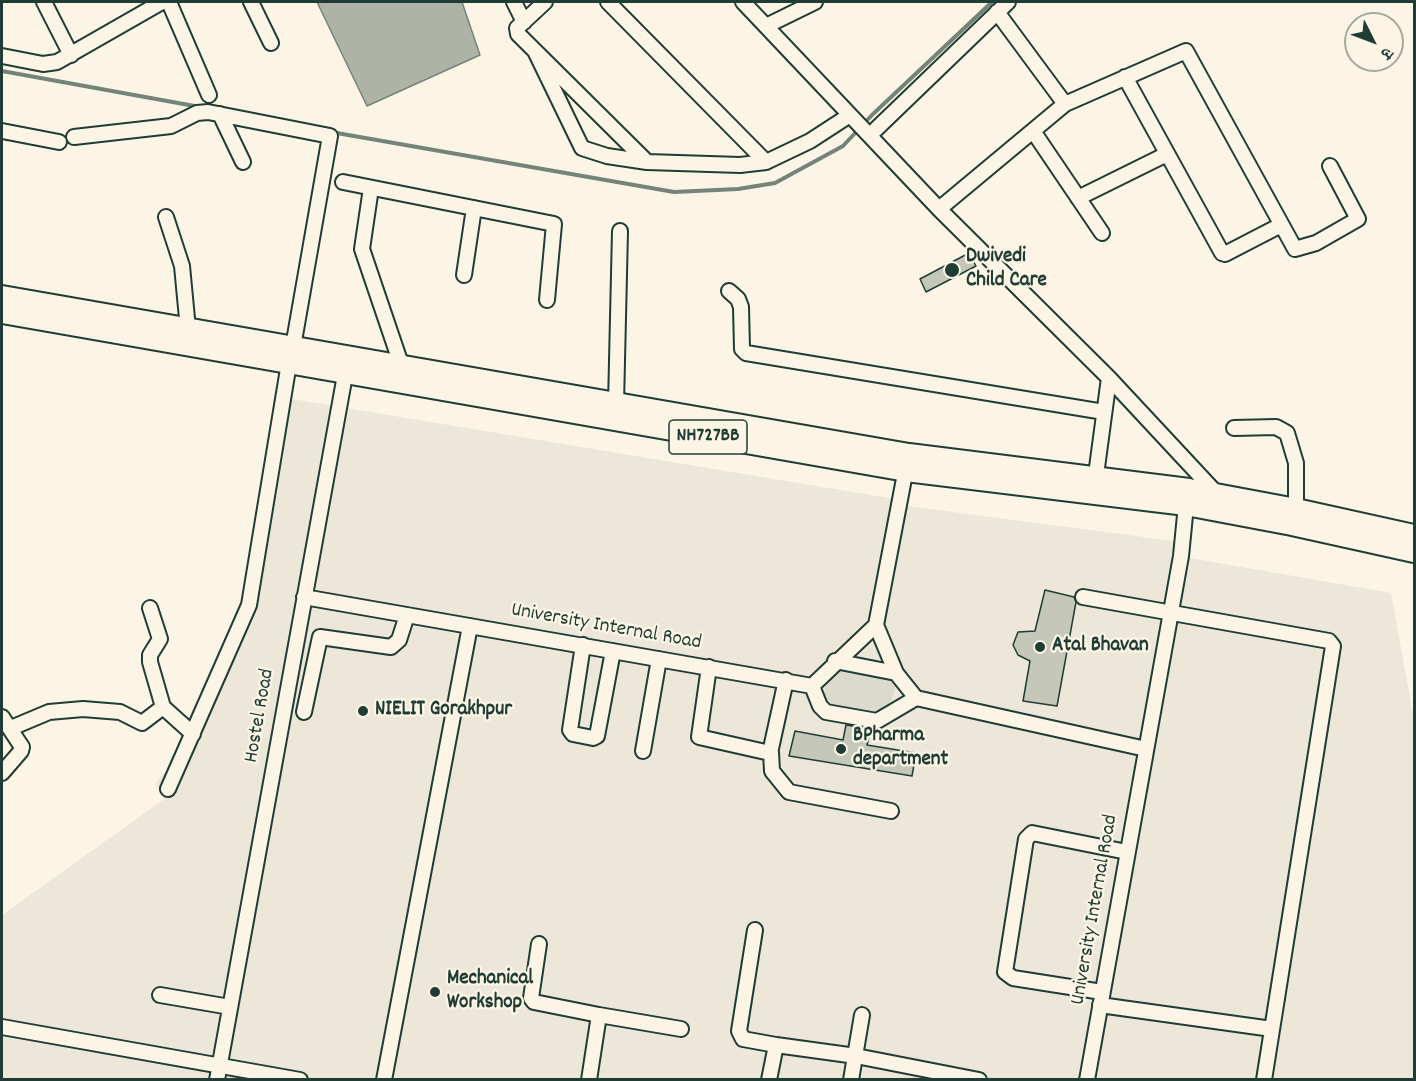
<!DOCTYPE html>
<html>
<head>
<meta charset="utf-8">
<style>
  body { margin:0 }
  #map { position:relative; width:1416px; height:1081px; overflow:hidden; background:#fcf5e5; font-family:Dekko,"Playpen Sans Deva",sans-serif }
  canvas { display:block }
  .frame { position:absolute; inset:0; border:3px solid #1f3d34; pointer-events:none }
  .north { position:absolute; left:1344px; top:12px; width:60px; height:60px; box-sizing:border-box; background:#fcf5e5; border:2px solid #a4ab9e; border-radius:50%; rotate:132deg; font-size:16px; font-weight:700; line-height:24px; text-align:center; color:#1f3d34 }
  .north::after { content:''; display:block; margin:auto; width:21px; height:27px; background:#1f3d34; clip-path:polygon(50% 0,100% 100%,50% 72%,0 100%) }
</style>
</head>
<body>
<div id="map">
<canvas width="1416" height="1081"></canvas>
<div class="frame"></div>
<div class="north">उ</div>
</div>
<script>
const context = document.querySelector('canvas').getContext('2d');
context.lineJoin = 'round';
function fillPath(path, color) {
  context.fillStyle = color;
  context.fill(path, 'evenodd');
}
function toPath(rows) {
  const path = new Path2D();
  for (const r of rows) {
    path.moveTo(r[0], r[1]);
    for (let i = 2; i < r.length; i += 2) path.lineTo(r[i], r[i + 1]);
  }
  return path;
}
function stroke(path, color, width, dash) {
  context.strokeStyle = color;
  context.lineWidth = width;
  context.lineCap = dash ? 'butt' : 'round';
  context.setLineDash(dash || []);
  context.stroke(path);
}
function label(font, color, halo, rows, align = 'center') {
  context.font = font + ' Dekko,sans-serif';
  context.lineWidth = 4.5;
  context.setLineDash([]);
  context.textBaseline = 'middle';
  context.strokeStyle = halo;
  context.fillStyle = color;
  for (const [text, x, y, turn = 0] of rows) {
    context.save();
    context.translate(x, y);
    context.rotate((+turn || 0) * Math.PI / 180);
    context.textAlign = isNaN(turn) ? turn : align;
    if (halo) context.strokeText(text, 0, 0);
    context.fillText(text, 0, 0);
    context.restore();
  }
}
fillPath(toPath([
  [292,399,901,500,899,505,1174,541,1173,555,1391,593,1414,720,1414,1079,2,1079,2,915,164,799,155,783,185,751,244,606,271,470,279,473]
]), '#ece7d8');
fillPath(toPath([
  [841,665,888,676,895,688,889,709,874,718,836,712,823,698,828,675]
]), '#dcdacc');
const water = toPath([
  [317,2,462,2,480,55,367,106,317,2]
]);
fillPath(water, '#aeb3a7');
stroke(water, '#758479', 1.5);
stroke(toPath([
  [2,71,200,107],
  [331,132,674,192,738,189,775,183,843,146,872,115,992,2]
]), '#758479', 4);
const building = toPath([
  [969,253,976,266,926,292,920,279,969,253],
  [1045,590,1074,597,1076,602,1057,706,1023,701,1030,661,1018,655,1013,645,1018,632,1035,631,1045,590],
  [846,725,871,729,867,745,916,753,912,776,789,756,795,731,843,740,846,725]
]);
fillPath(building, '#c5c7b9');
stroke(building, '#1f3d34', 1.5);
const minor = toPath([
  [44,2,71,55],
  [169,2,209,95],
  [251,2,271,43],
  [514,2,524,22],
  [545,2,517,28,518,34,647,162],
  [608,2,766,162],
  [743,2,939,209,1109,378,1218,495],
  [997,12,1065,104,1186,51,1295,249,1316,243,1358,219,1330,166],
  [766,26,815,2],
  [535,51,582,148,607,156,647,162,740,165,766,162,810,141,850,115],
  [2,56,43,64,57,62,162,2],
  [1125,77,1222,253,1225,254,1281,225],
  [220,114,243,162],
  [2,131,59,142],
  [1033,131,1102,233],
  [870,135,1008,2],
  [74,137,171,126,197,113,208,112,330,136,293,347],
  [343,182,554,224,547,300],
  [371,188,362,249,402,367],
  [1078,198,1167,154],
  [939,209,1065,104],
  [166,217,182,266,188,329],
  [464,275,474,208],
  [729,291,738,299,741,307,742,349,746,353,1104,412],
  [616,404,620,231],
  [1234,428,1276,427,1287,433,1296,463,1296,509],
  [907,463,876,625,896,673,916,698,1146,749],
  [1096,475,1109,378],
  [304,597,812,686],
  [1083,597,1329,641,1333,646,1264,1080],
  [150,608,160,639,150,655,150,662,163,707],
  [583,645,570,730,573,734,593,738,597,736,613,651],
  [835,661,896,673],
  [709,667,699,737,770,753,786,680],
  [812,686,820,706,826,712,877,721,916,698],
  [812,686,876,625],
  [304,712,320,637,391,647,399,640,407,615],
  [2,717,22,747,21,751,2,773],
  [11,728,49,712,83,709,120,712,142,723,163,707,193,734],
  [643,751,659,659],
  [771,752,772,771,789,792,891,811],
  [168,789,249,605,289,363],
  [755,930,739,1031,743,1039,776,1045,769,1080],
  [539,944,531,998,534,1002,599,1015],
  [1102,992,1013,978,1005,972,1026,839,1032,833,1127,852],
  [160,995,230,1007],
  [1100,1005,1272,1029],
  [2,1027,300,1080],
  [776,1045,856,1056,979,1080],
  [217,1080,347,364],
  [384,1080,470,626],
  [589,1080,599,1015,681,1029],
  [851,1080,862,1015],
  [1087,1080,1181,556,1186,505]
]);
const highway = toPath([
  [2,296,909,454,1189,489,1296,509,1414,535],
  [2,313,906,471,1186,505,1292,525,1414,552]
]);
stroke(minor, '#1f3d34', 18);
stroke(highway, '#1f3d34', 24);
stroke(minor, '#fcf5e5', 14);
stroke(highway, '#fcf5e5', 20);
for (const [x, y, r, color] of [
  [952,270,8,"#1f3d34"],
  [1040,647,6,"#1f3d34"],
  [363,711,6,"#1f3d34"],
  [841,749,6,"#1f3d34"],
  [435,992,6,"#1f3d34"]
]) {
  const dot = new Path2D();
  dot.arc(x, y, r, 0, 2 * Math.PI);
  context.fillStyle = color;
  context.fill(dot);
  stroke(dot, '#fcf5e5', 2);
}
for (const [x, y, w] of [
  [708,437,78]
]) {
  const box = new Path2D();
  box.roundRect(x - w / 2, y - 17, w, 34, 4.5);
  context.fillStyle = '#fcf5e5';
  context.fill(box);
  stroke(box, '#1f3d34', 1.5);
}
label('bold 20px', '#1f3d34', null, [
  ["NH727BB",708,437]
]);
label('bold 21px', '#1f3d34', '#fcf5e5', [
  ["Dwivedi",966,258],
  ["Child Care",966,282],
  ["Atal Bhavan",1052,647],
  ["NIELIT Gorakhpur",375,711],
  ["BPharma",853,737],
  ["department",853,761],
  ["Mechanical",447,980],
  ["Workshop",447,1004]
], 'left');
label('21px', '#1f3d34', '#fcf5e5', [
  ["University Internal Road",606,628,10],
  ["Hostel Road",261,716,-80],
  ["University Internal Road",1096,910,-80]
]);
</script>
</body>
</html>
